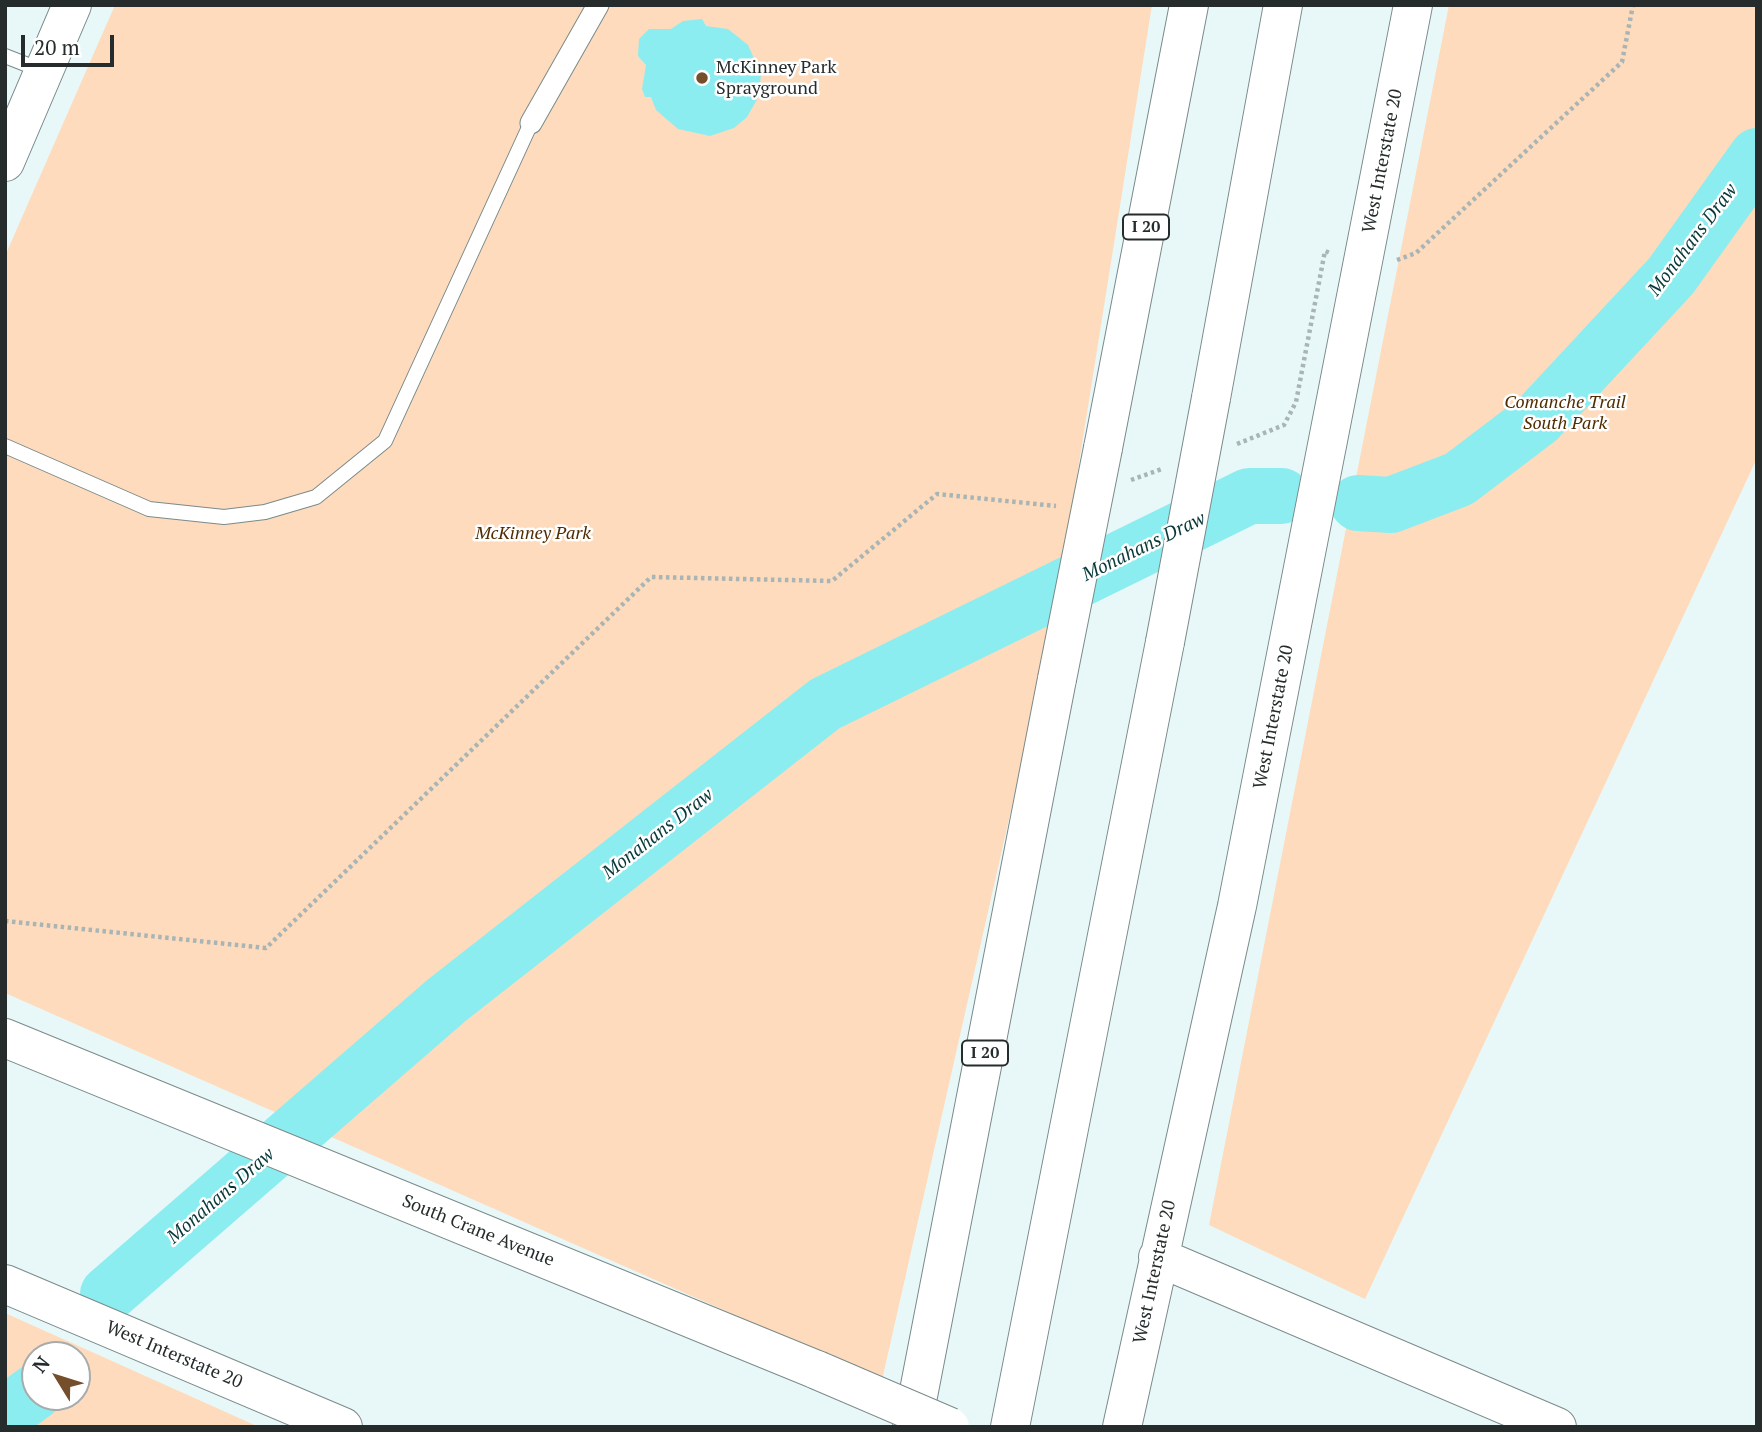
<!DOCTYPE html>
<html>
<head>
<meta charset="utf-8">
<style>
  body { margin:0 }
  #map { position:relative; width:1762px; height:1432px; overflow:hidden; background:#e8f8f8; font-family:"PT Serif",serif }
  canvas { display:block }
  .frame { position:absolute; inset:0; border:7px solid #262c2c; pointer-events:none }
  .north { position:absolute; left:21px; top:1341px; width:70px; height:70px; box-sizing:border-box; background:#fff; border:2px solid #a8abab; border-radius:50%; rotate:308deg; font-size:19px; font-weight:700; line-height:28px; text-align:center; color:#262c2c }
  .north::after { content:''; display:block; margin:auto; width:24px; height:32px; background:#754f2b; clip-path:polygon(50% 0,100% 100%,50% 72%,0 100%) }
  .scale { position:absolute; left:21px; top:35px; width:93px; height:32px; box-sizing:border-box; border:4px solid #262c2c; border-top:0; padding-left:9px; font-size:21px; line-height:24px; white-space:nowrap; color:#262c2c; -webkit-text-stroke:5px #fff; paint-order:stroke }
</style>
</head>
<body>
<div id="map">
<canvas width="1762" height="1432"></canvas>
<div class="frame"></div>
<div class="north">N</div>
<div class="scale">20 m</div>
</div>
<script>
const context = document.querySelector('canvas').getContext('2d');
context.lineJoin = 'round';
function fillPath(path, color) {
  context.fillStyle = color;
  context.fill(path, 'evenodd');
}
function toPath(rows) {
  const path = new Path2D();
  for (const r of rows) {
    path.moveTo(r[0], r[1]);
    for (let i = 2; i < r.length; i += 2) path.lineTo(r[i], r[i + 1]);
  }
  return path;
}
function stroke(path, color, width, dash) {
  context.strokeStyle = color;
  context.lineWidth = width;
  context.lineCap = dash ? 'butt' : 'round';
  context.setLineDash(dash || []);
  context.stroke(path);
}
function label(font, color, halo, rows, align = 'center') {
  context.font = font + ' "PT Serif",serif';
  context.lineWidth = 5;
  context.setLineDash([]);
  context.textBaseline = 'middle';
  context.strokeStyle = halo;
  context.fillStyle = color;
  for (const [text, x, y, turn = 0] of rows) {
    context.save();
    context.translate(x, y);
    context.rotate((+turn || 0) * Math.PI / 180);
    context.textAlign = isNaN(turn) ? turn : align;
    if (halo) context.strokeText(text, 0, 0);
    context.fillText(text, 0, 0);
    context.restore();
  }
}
fillPath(toPath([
  [115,5,1152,5,1054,620,882,1380,5,993,5,256],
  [1449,5,1757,5,1757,458,1365,1299,1209,1225],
  [5,1313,259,1427,5,1427],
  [35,1355,77,1355,77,1397,35,1397]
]), '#fedbbc');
fillPath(toPath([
  [702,19,706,26,728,29,748,45,761,74,759,96,747,117,734,128,710,136,678,129,656,110,651,97,645,97,642,89,646,65,638,56,639,39,649,29,671,29,683,21]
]), '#8cedf0');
stroke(toPath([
  [1358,503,1391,505,1459,479,1538,419,1671,276,1757,156],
  [108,1294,447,1000,825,704,1249,496,1282,496],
  [5,1414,35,1392]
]), '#8cedf0', 56);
const service = toPath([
  [5,56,43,71],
  [5,446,149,509,224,517,265,512,316,497,385,441,531,123]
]);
const pedestrian = toPath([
  [531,123,598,5]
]);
const secondary = toPath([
  [5,162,72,5],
  [5,1038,817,1370],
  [1158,1257,1557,1427],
  [5,1284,343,1427],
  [1122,1427,1237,906,1413,5]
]);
const motorway = toPath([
  [1211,398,1283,5],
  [1103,448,1189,5],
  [912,1427,1057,679],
  [1010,1427,1165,642]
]);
stroke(service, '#7b8a8a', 16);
stroke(pedestrian, '#7b8a8a', 23);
stroke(secondary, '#7b8a8a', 40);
stroke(motorway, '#7b8a8a', 40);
stroke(toPath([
  [1397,260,1416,253,1622,62,1633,5],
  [1237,444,1284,425,1296,402,1325,251,1330,253],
  [1131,480,1162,469],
  [5,921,266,948,651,577,832,581,937,494,1056,506]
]), '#a9b5b5', 4.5, [3.5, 3.5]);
stroke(service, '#fff', 14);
stroke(pedestrian, '#fff', 21);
stroke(secondary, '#fff', 38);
stroke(motorway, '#fff', 38);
const secondaryBridge = toPath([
  [817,1370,950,1427]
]);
const motorwayBridge = toPath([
  [1165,642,1211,398],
  [1057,679,1103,448]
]);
stroke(secondaryBridge, '#7b8a8a', 40, []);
stroke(motorwayBridge, '#7b8a8a', 40, []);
stroke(secondaryBridge, '#fff', 38);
stroke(motorwayBridge, '#fff', 38);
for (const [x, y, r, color] of [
  [702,78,7,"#754f2b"]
]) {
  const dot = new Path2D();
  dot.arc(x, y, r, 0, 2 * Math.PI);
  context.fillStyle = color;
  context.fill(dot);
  stroke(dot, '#fff', 2.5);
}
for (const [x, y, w] of [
  [1146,227,46],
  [985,1053,46]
]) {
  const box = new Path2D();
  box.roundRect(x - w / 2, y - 12.5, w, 25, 5);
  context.fillStyle = '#fff';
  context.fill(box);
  stroke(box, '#262c2c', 2);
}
label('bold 16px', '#262c2c', null, [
  ["I 20",1146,227],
  ["I 20",985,1053]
]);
label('18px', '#262c2c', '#fff', [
  ["McKinney Park",716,68],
  ["Sprayground",716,89]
], 'left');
label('18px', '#262c2c', '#fff', [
  ["West Interstate 20",1383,161,-79],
  ["West Interstate 20",1274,717,-79],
  ["South Crane Avenue",478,1231,22],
  ["West Interstate 20",1155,1272,-78],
  ["West Interstate 20",174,1355,23]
]);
label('italic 18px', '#4f2c02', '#fff', [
  ["Comanche Trail",1565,403],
  ["South Park",1565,424],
  ["McKinney Park",533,534]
]);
label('italic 19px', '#07383a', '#fff', [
  ["Monahans Draw",1693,240,-53],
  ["Monahans Draw",1144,547,-26],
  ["Monahans Draw",658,834,-38],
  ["Monahans Draw",221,1196,-41]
]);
</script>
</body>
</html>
